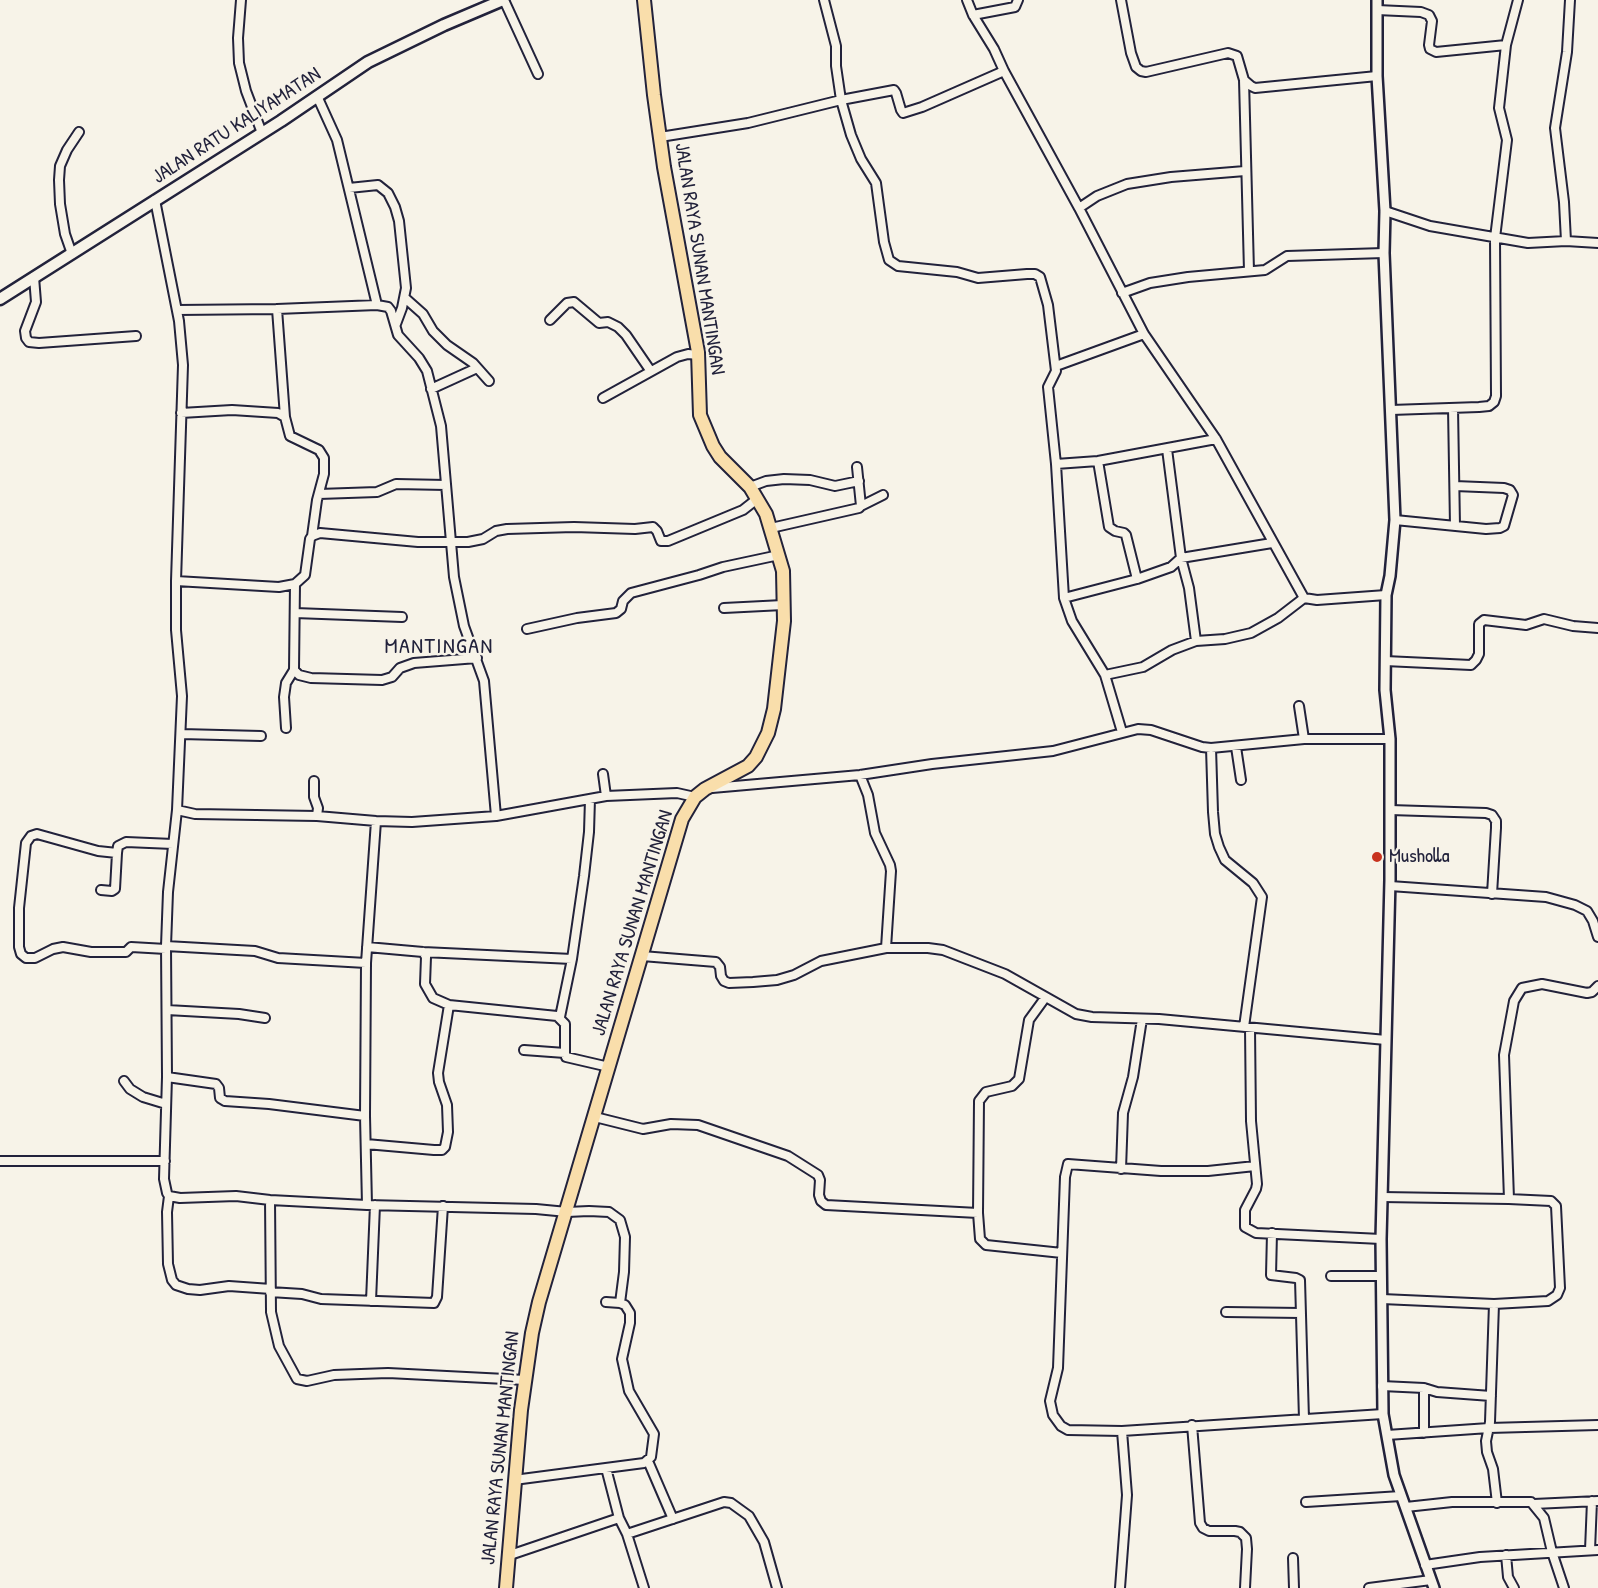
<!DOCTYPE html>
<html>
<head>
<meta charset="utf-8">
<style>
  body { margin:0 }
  canvas { display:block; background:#f7f3e8 }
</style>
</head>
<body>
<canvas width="1598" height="1588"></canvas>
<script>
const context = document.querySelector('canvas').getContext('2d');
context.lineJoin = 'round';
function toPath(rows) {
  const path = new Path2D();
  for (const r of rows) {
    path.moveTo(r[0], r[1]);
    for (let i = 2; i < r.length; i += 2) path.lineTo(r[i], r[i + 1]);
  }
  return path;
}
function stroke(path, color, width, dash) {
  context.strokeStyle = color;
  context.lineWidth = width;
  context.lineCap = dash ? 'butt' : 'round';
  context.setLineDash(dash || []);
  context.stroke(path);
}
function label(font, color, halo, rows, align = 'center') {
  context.font = font + ' "Patrick Hand",sans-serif';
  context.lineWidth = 5;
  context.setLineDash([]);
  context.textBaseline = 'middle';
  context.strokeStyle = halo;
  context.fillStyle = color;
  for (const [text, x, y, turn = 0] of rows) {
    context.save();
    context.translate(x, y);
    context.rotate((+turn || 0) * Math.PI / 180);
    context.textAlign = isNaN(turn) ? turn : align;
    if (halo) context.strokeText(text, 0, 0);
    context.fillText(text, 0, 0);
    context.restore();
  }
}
const minor = toPath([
  [241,0,238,38,239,63,246,91,262,133],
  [504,0,538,74],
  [967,0,973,15,994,49,1004,71,1079,208,1144,334,1216,439,1304,598,1317,600,1386,595],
  [1121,0,1131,53,1136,67,1141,71,1146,72,1228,53,1237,56,1244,80,1251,86,1255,88,1377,76],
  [1377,10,1421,12,1429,15,1432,21,1429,45,1430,49,1436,52,1506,45,1499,108,1507,140,1495,238,1496,396,1494,402,1489,406,1479,407,1391,410],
  [973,15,1015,7,1018,0],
  [1506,45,1518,0],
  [1004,71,922,107,903,113,901,110,896,93,894,90,841,100,851,135,861,159,876,183,884,242,889,260,898,266,957,272,978,278,1027,274,1035,274,1040,277,1048,305,1056,371,1048,387,1056,464,1064,598,1072,621,1105,675,1122,732],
  [1244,80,1249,271],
  [317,96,337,140,377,305],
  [660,137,748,123,841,100,836,66,836,46,824,0],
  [349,188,378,185,388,193,395,207,399,221,406,288,402,308,396,324],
  [155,200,179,321,183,365,176,581,176,630,182,696,177,810,195,814,317,816,376,821,412,822,496,816,606,796,677,793,695,797],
  [1079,208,1097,196,1127,184,1171,177,1245,171],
  [1385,211,1430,226,1528,243,1566,241,1598,243],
  [1566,241,1564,202,1555,128,1567,52,1570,0],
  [72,254,65,234,60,204,59,180,60,166,67,150,79,132],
  [34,277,36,302,25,331,26,338,29,342,39,343,136,336],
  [1122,293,1150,283,1188,277,1265,270,1287,256,1384,253],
  [405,298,423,314,433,331,447,345,473,363,489,381],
  [277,309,285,417],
  [177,310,277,309,377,305,388,307,391,311,398,335,419,358,427,371,441,426,454,577,464,626,484,681,496,816],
  [550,320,567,303,574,302,599,323,608,322,618,327,626,335,650,370],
  [1056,366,1144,334],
  [431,389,477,368],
  [603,398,677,357,688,354,698,355],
  [1453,408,1455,526],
  [181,413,232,410,278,413,285,417,290,436,319,450,324,458,324,474,317,500,312,536],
  [1167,449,1181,558,1189,588,1196,641],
  [1098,461,1109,527,1115,531,1124,533,1126,535,1137,579],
  [1056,464,1098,461,1216,439],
  [750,487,766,481,784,479,810,480,835,486,859,481],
  [319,494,377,492,396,484,446,485],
  [861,506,883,495],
  [1395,520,1486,529,1500,528,1504,526,1513,495,1510,490,1504,488,1455,486],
  [771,528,859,508,861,506,857,467],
  [176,581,279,587,295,584,305,575,310,539,312,536,320,533,418,542,468,542,483,539,496,531,507,529,574,527,635,529,653,527,657,531,661,541,668,541,743,510,757,499],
  [295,584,294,670,299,675,311,678,382,680,392,677,400,668,414,663,477,658],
  [1064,598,1137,579,1171,567,1181,558,1272,543],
  [724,608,783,605],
  [295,613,402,617],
  [527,629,577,618,616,613,621,609,623,601,631,593,699,575,723,567,779,555],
  [1385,661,1471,665,1476,660,1479,654,1479,624,1484,620,1526,625,1544,619,1573,626,1598,628],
  [1105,675,1143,667,1172,650,1196,641,1225,639,1251,633,1278,618,1304,598],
  [1299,706,1304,739],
  [286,728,284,697,286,683,294,670],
  [181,734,261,736],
  [1236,747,1241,780],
  [1211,748,1213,812,1215,834,1219,847,1225,860,1253,883,1262,897,1244,1027],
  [603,774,606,796],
  [860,775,868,795,875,833,890,865,891,871,886,948,928,948,943,950,1005,974,1076,1014,1092,1017,1159,1019,1386,1040],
  [314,781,314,797,318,808,317,816],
  [712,788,860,775,932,764,1053,751,1138,729,1151,730,1202,747,1211,748,1304,739,1390,739],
  [177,810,168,892,166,946,167,1077,164,1179,167,1193,169,1196,180,1198,236,1196,270,1200,367,1205,536,1209,567,1212,589,1211,609,1212,620,1220,625,1237,624,1272,620,1303],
  [1390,810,1486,813,1492,815,1496,821,1496,828,1492,894],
  [1390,886,1546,897,1575,905,1587,911,1593,921,1598,937],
  [101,890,112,891,115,889,117,853],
  [166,946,255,951,278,958,366,963],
  [367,947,423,952,572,959],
  [166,949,131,947,126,952,91,952,63,947,53,949,35,958,26,958,21,954,19,947,19,908,26,843,31,836,37,834,98,851,117,853,118,846,126,842,173,844],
  [423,952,426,957,425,984,433,998,449,1005,557,1016,565,1024,565,1053,566,1057,609,1067],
  [642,956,716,962,720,967,721,976,724,981,729,983,753,982,777,980,794,975,821,961,886,948],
  [1045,998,1029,1020,1019,1079,1012,1086,986,1092,979,1101,978,1213,980,1239,986,1245,1062,1253],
  [167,1010,239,1014,265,1018],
  [560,1017,572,959,584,876,589,832,590,799],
  [1250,1028,1251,1121,1257,1184,1256,1189,1245,1210,1245,1227,1256,1233,1381,1239],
  [524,1050,565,1053],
  [167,1077,216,1084,219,1088,220,1098,225,1101,269,1104,365,1116],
  [124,1081,130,1089,143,1097,166,1104],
  [595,1117,643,1129,671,1124,698,1125,788,1156,818,1175,820,1180,819,1195,821,1201,826,1205,978,1213],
  [366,1144,434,1150,442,1150,445,1147,448,1132,447,1105,439,1082,438,1073,449,1005],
  [0,1161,165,1161],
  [1255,1166,1208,1171,1161,1171,1068,1164,1065,1177,1058,1368,1050,1401,1053,1415,1061,1426,1068,1430,1122,1431,1383,1414],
  [1121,1169,1123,1113,1133,1077,1142,1019],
  [169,1196,167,1212,168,1264,172,1280,176,1285,188,1289,200,1290,229,1286,271,1289],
  [1382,1197,1509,1199],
  [270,1200,271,1312,279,1346,297,1379,307,1381,334,1375,388,1373,525,1380],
  [367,1205,365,1116,366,963,376,821],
  [1272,1233,1271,1275,1296,1278,1300,1280,1304,1419],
  [1331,1276,1381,1276],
  [270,1292,302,1294,321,1299,434,1303,437,1297,443,1206],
  [1382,1299,1494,1304,1548,1301,1557,1295,1560,1288,1556,1206,1551,1201,1509,1199,1504,1055,1514,1001,1522,988,1542,984,1587,993,1592,992,1598,986],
  [371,1301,375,1205],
  [1494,1304,1490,1422,1486,1441,1487,1452,1493,1469,1497,1503],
  [1226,1312,1301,1313],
  [1382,1386,1424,1388,1437,1392,1491,1396],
  [1424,1388,1424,1433],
  [1192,1425,1200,1523,1203,1528,1209,1531,1235,1531,1240,1532,1246,1538,1247,1549,1245,1588],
  [1387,1435,1489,1428,1598,1425],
  [648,1461,673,1519],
  [606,1468,619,1518,627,1534,644,1588],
  [514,1480,644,1463,651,1457,654,1434,629,1391,624,1368,622,1359,630,1323,630,1313,625,1305,620,1303,606,1302],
  [1306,1502,1401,1496],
  [1534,1504,1598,1501],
  [1406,1507,1452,1502,1531,1502,1544,1518,1552,1552,1564,1588],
  [627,1534,724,1502,731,1503,749,1516,764,1542,777,1588],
  [1590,1550,1592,1501],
  [510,1555,619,1518],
  [1506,1555,1508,1577,1514,1588],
  [1293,1558,1294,1588],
  [1425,1565,1480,1557,1598,1550],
  [1120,1588,1127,1495,1122,1431],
  [1369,1588,1431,1580]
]);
const tertiary = toPath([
  [1377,0,1377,76,1385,211,1384,253,1395,520,1390,576,1386,595,1385,690,1390,739,1390,880,1381,1239,1383,1414,1394,1475,1434,1588]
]);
const secondary = toPath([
  [0,299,281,121,368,62,444,25,503,0]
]);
const primary = toPath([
  [506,1588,521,1410,532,1333,539,1302,682,819,695,797,705,789,748,766,756,757,768,733,774,709,784,621,783,571,766,514,750,487,720,457,713,446,700,415,698,352,664,167,654,95,644,0]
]);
stroke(minor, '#22223b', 12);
stroke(tertiary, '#22223b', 14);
stroke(secondary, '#22223b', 15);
stroke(primary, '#22223b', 16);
stroke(minor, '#f7f3e8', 8);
stroke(tertiary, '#f7f3e8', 9);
stroke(secondary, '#f7f3e8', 10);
stroke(primary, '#f9deab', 12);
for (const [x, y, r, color] of [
  [1377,857,6,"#c8321e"]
]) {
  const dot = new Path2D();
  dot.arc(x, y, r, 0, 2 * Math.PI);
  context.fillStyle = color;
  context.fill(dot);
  stroke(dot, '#f7f3e8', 2);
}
label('20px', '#22223b', '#f7f3e8', [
  ["JALAN RATU KALIYAMATAN",237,126,-33],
  ["JALAN RAYA SUNAN MANTINGAN",699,259,81],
  ["JALAN RAYA SUNAN MANTINGAN",633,923,-73],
  ["JALAN RAYA SUNAN MANTINGAN",501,1448,-84]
]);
label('20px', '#22223b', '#f7f3e8', [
  ["Musholla",1389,857]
], 'left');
context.letterSpacing = '1.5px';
label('22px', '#22223b', '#f7f3e8', [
  ["MANTINGAN",439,647]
]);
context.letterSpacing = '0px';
</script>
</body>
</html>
